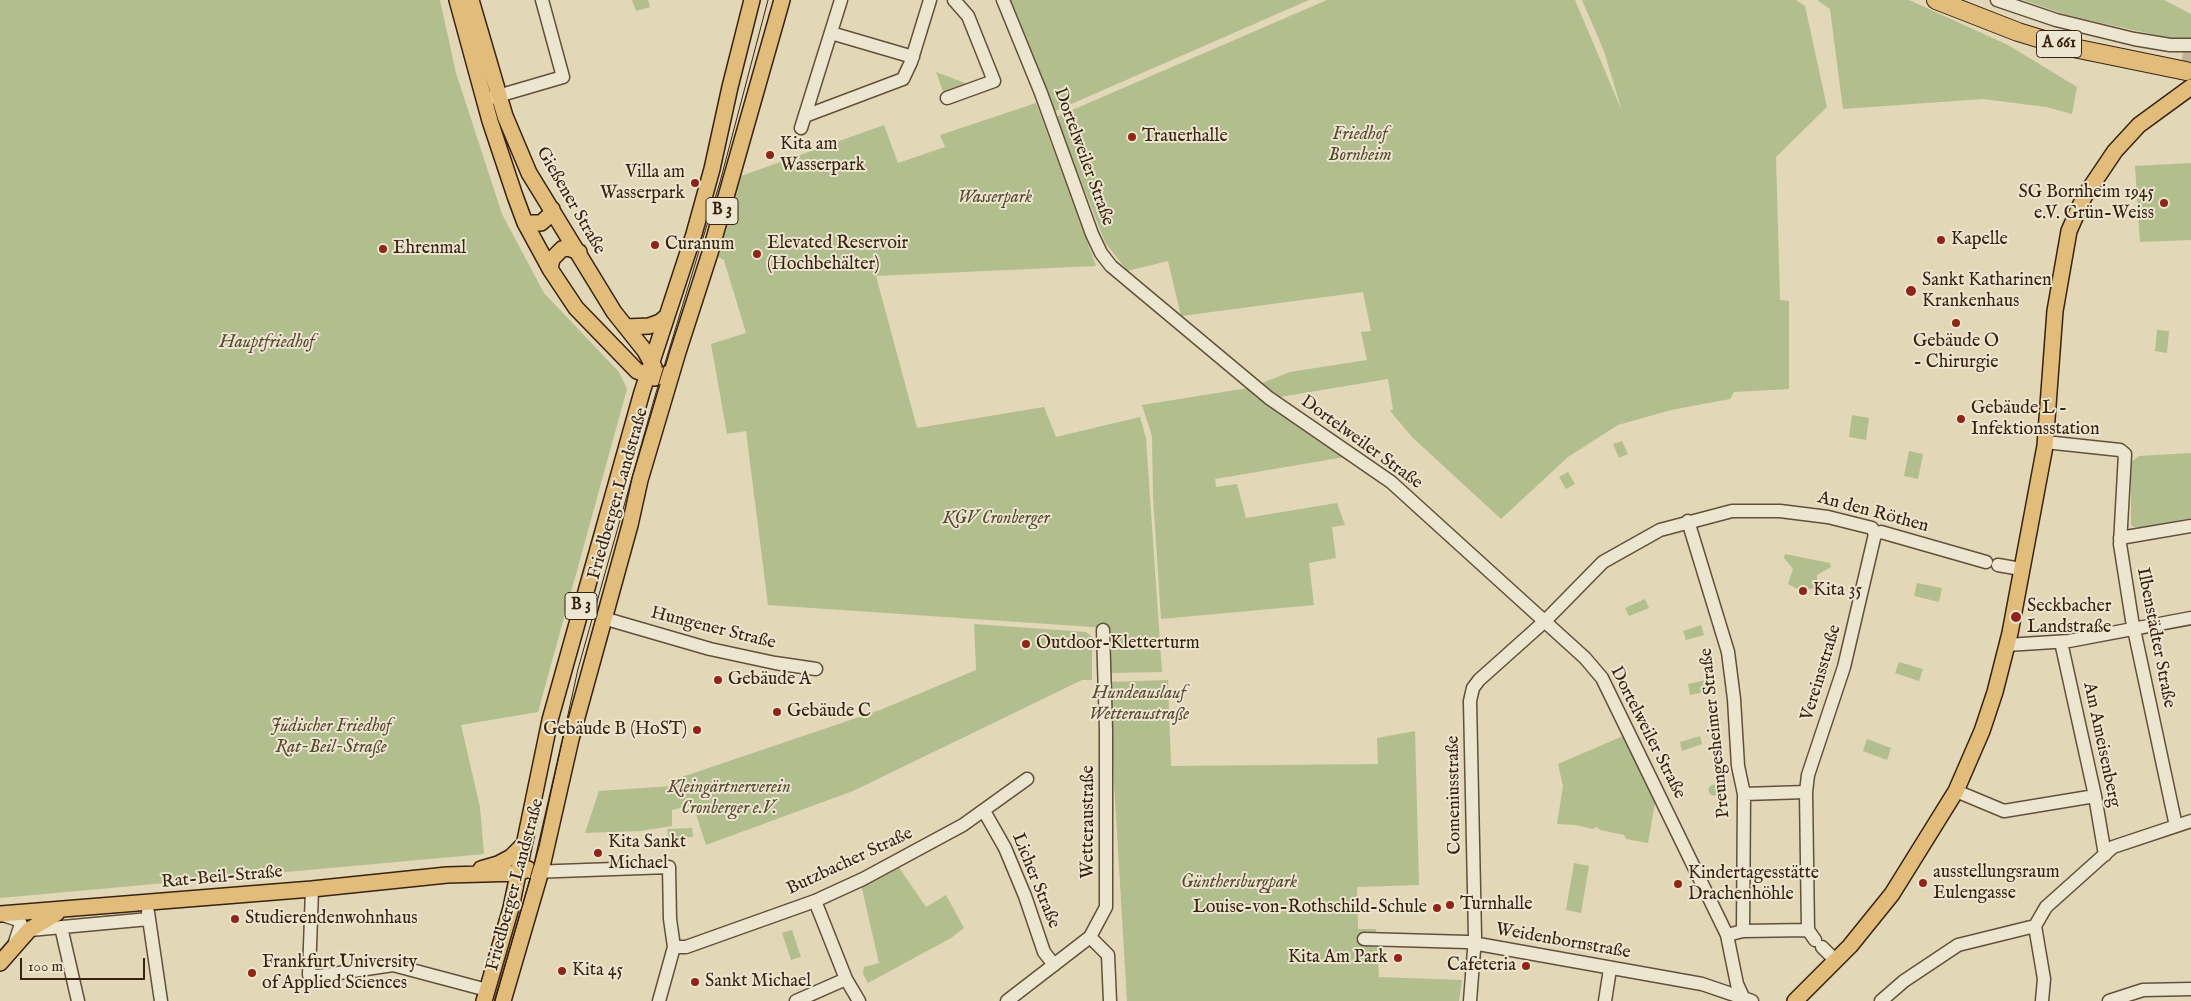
<!DOCTYPE html>
<html>
<head>
<meta charset="utf-8">
<style>
  body { margin:0 }
  #map { position:relative; width:2191px; height:1001px; overflow:hidden; background:#e2d7b6; font-family:"IM FELL English",serif }
  canvas { display:block }
  .scale { position:absolute; left:20px; top:958px; width:125px; height:22px; box-sizing:border-box; border:2px solid #392310; border-top:0; padding-left:6px; font-size:15px; line-height:18px; white-space:nowrap; color:#392310; -webkit-text-stroke:4px #ece5d0; paint-order:stroke }
</style>
</head>
<body>
<div id="map">
<canvas width="2191" height="1001"></canvas>
<div class="scale">100 m</div>
</div>
<script>
const context = document.querySelector('canvas').getContext('2d');
context.lineJoin = 'round';
function fillPath(path, color) {
  context.fillStyle = color;
  context.fill(path, 'evenodd');
}
function toPath(rows) {
  const path = new Path2D();
  for (const r of rows) {
    if (r.length === 3) {
      path.moveTo(r[0] + r[2], r[1]);
      path.arc(r[0], r[1], r[2], 0, 2 * Math.PI);
      continue;
    }
    path.moveTo(r[0], r[1]);
    for (let i = 2; i < r.length; i += 2) path.lineTo(r[i], r[i + 1]);
  }
  return path;
}
function stroke(path, color, width, dash) {
  context.strokeStyle = color;
  context.lineWidth = width;
  context.lineCap = dash ? 'butt' : 'round';
  context.setLineDash(dash || []);
  context.stroke(path);
}
function label(font, color, halo, rows, align = 'center') {
  context.font = font + ' "IM FELL English",serif';
  context.lineWidth = 4;
  context.setLineDash([]);
  context.textBaseline = 'middle';
  context.strokeStyle = halo;
  context.fillStyle = color;
  for (const [text, x, y, turn = 0] of rows) {
    context.save();
    context.translate(x, y);
    context.rotate((+turn || 0) * Math.PI / 180);
    context.textAlign = isNaN(turn) ? turn : align;
    if (halo) context.strokeText(text, 0, 0);
    context.fillText(text, 0, 0);
    context.restore();
  }
}
fillPath(toPath([
  [0,0,440,0,456,73,502,214,544,293,619,372,627,389,538,712,461,725,480,807,484,854,0,898],
  [632,0,648,0,650,7,636,11],
  [1010,0,1309,0,1053,112],
  [1327,0,1575,0,1622,111,1604,51,1582,0,1796,0,1805,6,1827,107,1776,157,1780,300,1789,301,1789,389,1734,392,1730,399,1671,410,1618,425,1568,457,1501,519,1413,438,1390,411,1393,409,1388,379,1280,397,1262,383,1290,372,1367,360,1361,332,1371,331,1363,292,1181,316,1168,261,1127,271,1105,242,1056,117],
  [1817,0,1909,0,2008,45,2077,87,2072,114,2046,107,1983,99,1843,109,1830,9],
  [2023,0,2164,0,2191,14,2191,39,2177,40,2067,15],
  [936,72,973,86,945,97],
  [1036,103,1096,266,876,276,917,428,1044,407,1056,437,1140,417,1146,438,1162,672,1111,673,1107,628,768,605,746,431,727,434,711,344,746,333,724,260,718,257,741,176,884,125,898,163,945,147,940,135],
  [2191,163,2191,240,2140,242,2135,166],
  [2157,330,2169,331,2167,353,2155,351],
  [1248,388,1293,422,1345,457,1215,479,1216,487,1237,484,1246,518,1337,503,1345,525,1332,527,1336,558,1309,563,1314,605,1161,619,1153,497,1152,436,1142,405],
  [1852,415,1869,418,1866,440,1849,437],
  [1622,441,1628,454,1619,458,1613,444],
  [1909,451,1923,454,1918,479,1904,476],
  [2191,453,2191,518,2136,528,2131,525,2131,462,2139,456],
  [1568,472,1575,484,1566,489,1559,477],
  [1785,554,1830,563,1831,567,1817,575,1817,588,1799,590,1788,584,1793,569,1784,558],
  [1917,583,1942,588,1939,602,1914,596],
  [1645,599,1649,608,1629,616,1625,608],
  [974,624,1086,632,1092,637,1092,680,1082,680,853,791,706,845,693,805,672,810,672,826,640,831,585,833,599,791,672,786,673,780,880,710,976,670],
  [1701,625,1704,635,1686,640,1683,631],
  [1899,662,1923,669,1919,681,1895,673],
  [1168,680,1171,766,1378,764,1377,738,1415,731,1419,885,1357,887,1358,929,1376,929,1379,977,1462,980,1459,1001,1127,1001,1108,682],
  [1706,680,1709,691,1690,695,1688,684],
  [1623,736,1655,803,1648,843,1626,839,1624,835,1600,830,1597,827,1592,829,1576,825,1557,824,1563,786,1558,764],
  [1700,736,1702,744,1682,751,1680,742],
  [1867,739,1891,748,1887,760,1863,751],
  [1714,790,5.5],
  [692,828,693,837,668,838,667,829],
  [1574,863,1589,866,1581,913,1566,910],
  [898,866,926,907,946,895,964,928,951,938,868,983,863,974,864,967,879,963,860,880],
  [792,930,801,957,791,960,782,933]
]), '#b3be8e');
stroke(toPath([
  [2182,59,2191,60]
]), '#c0b395', 18, [18, 9]);
const minor = toPath([
  [1003,0,1041,93,1092,234,1101,253,1111,266,1269,398,1391,482,1585,658,1602,678,1727,935,1737,984,1743,997],
  [1997,0,2056,20,2134,39,2170,45,2191,45],
  [831,33,913,57],
  [491,98,563,77,542,0],
  [947,98,994,81,968,16,954,0],
  [805,116,903,79,911,62,930,0],
  [801,128,841,0],
  [2045,442,2120,450,2125,454,2120,544,2132,620,2176,826],
  [1688,521,1728,652,1734,699,1738,766,1744,794,1743,931,1727,935],
  [1875,534,1881,532,1986,562],
  [2120,538,2191,526],
  [1998,565,2021,569],
  [603,618,710,649,775,663,816,669],
  [2061,642,2095,796,2105,855],
  [2007,645,2069,641,2191,618],
  [1956,791,2004,811,2095,796],
  [1806,792,1808,775,1844,667,1875,534],
  [1744,794,1806,792,1808,930,1815,940],
  [984,811,1005,848,1025,896,1044,952,1054,965],
  [531,872,669,867,670,919,674,947,659,1001],
  [312,889,309,975,319,976,393,965,487,990],
  [815,901,846,979,859,1001],
  [148,912,161,1001],
  [3,915,18,920,21,924,15,942],
  [2035,926,2046,907,2113,847,2191,821],
  [2035,926,2044,979,2042,1001],
  [61,927,78,1001],
  [30,930,149,919],
  [1743,931,1808,930],
  [1090,937,1108,955,1110,1001],
  [1364,939,1467,942,1702,984,1752,1001],
  [674,947,686,947,815,901,863,879,963,825,1027,779],
  [1822,947,1836,961],
  [796,1001,846,979],
  [1007,1001,1090,937,1106,907,1106,730,1103,630],
  [1470,1001,1475,937,1470,701,1473,688,1479,680,1545,621,1603,562,1660,530,1732,511,1780,511,1828,517,1872,528,1875,534],
  [1605,1001,1610,969],
  [1881,1001,1904,981,1958,945,2035,926],
  [2109,1001,2143,990,2191,989]
]);
const major = toPath([
  [457,0,490,121,515,196,525,223,550,269,576,308,637,371,655,378,672,372],
  [471,0,505,116,529,173,614,312,645,351,654,367],
  [525,223,541,223,550,215,552,209],
  [550,269,552,259,562,249,568,248,579,252],
  [626,327,649,326,660,322,666,317],
  [481,869,498,864,511,857,524,844],
  [0,914,312,889,447,875,519,873,528,869],
  [0,963,29,930,57,913],
  [484,1001,511,908,550,720,642,392,694,234,712,169,730,87,752,0],
  [503,1001,541,871,571,739,630,525,640,480,678,352,710,253,782,0],
  [1795,1001,1850,946,1892,894,1956,791,1982,731,1995,692,2010,633,2045,446,2055,311,2069,231,2084,197,2115,151,2139,125,2191,87]
]);
const highway = toPath([
  [1936,0,2018,32,2064,46,2186,71]
]);
stroke(minor, '#63503a', 15);
stroke(major, '#392310', 18);
stroke(highway, '#392310', 20);
stroke(minor, '#ece5d0', 12);
stroke(major, '#e1bc7b', 15);
stroke(highway, '#e1bc7b', 18);
stroke(toPath([
  [495,1001,539,847,578,669,655,396,720,182,768,0]
]), '#392310', 1);
for (const [x, y, r, color] of [
  [1132,137,5,"#8f2418"],
  [770,155,5,"#8f2418"],
  [695,183,5,"#8f2418"],
  [2164,203,5,"#8f2418"],
  [1941,240,5,"#8f2418"],
  [655,245,5,"#8f2418"],
  [383,249,5,"#8f2418"],
  [757,254,5,"#8f2418"],
  [1911,291,6,"#8f2418"],
  [1956,323,5,"#8f2418"],
  [1961,419,5,"#8f2418"],
  [1803,591,5,"#8f2418"],
  [2016,617,6,"#8f2418"],
  [1026,644,5,"#8f2418"],
  [718,680,5,"#8f2418"],
  [777,712,5,"#8f2418"],
  [697,730,5,"#8f2418"],
  [598,853,5,"#8f2418"],
  [1923,883,5,"#8f2418"],
  [1678,884,5,"#8f2418"],
  [1450,905,5,"#8f2418"],
  [1437,908,5,"#8f2418"],
  [235,919,5,"#8f2418"],
  [1398,958,5,"#8f2418"],
  [1526,966,5,"#8f2418"],
  [562,971,5,"#8f2418"],
  [252,973,5,"#8f2418"],
  [695,982,5,"#8f2418"]
]) {
  const dot = new Path2D();
  dot.arc(x, y, r, 0, 2 * Math.PI);
  context.fillStyle = color;
  context.fill(dot);
  stroke(dot, '#ece5d0', 2);
}
for (const [x, y, w] of [
  [2059,44,45],
  [722,211,32],
  [581,606,32]
]) {
  const box = new Path2D();
  box.roundRect(x - w / 2, y - 13.5, w, 27, 4);
  context.fillStyle = '#ece5d0';
  context.fill(box);
  stroke(box, '#392310', 1);
}
label('bold 16px', '#392310', null, [
  ["A 661",2059,44],
  ["B 3",722,211],
  ["B 3",581,606]
]);
label('italic 18px', '#584a30', '#ece5d0', [
  ["Friedhof",1360,135],
  ["Bornheim",1360,156],
  ["Wasserpark",995,198],
  ["Hauptfriedhof",267,343],
  ["KGV Cronberger",996,519],
  ["Hundeauslauf",1139,694],
  ["Wetteraustraße",1139,715],
  ["Jüdischer Friedhof",331,727],
  ["Rat-Beil-Straße",331,748],
  ["Kleingärtnerverein",729,788],
  ["Cronberger e.V.",729,809],
  ["Günthersburgpark",1239,883]
]);
label('18px', '#392310', '#ece5d0', [
  ["Trauerhalle",1142,137],
  ["Kita am",780,145],
  ["Wasserpark",780,166],
  ["Villa am",685,173,"right"],
  ["Wasserpark",685,194,"right"],
  ["SG Bornheim 1945",2154,193,"right"],
  ["e.V. Grün-Weiss",2154,214,"right"],
  ["Kapelle",1951,240],
  ["Elevated Reservoir",767,244],
  ["(Hochbehälter)",767,265],
  ["Curanum",665,245],
  ["Ehrenmal",393,249],
  ["Sankt Katharinen",1922,281],
  ["Krankenhaus",1922,302],
  ["Gebäude O",1956,342,"center"],
  ["- Chirurgie",1956,363,"center"],
  ["Gebäude L -",1971,409],
  ["Infektionsstation",1971,430],
  ["Kita 35",1813,591],
  ["Seckbacher",2027,607],
  ["Landstraße",2027,628],
  ["Outdoor-Kletterturm",1036,644],
  ["Gebäude A",728,680],
  ["Gebäude C",787,712],
  ["Gebäude B (HoST)",687,730,"right"],
  ["Kita Sankt",608,843],
  ["Michael",608,864],
  ["ausstellungsraum",1933,873],
  ["Eulengasse",1933,894],
  ["Kindertagesstätte",1688,874],
  ["Drachenhöhle",1688,895],
  ["Turnhalle",1460,905],
  ["Louise-von-Rothschild-Schule",1427,908,"right"],
  ["Studierendenwohnhaus",245,919],
  ["Kita Am Park",1388,958,"right"],
  ["Frankfurt University",262,963],
  ["of Applied Sciences",262,984],
  ["Cafeteria",1516,966,"right"],
  ["Kita 45",572,971],
  ["Sankt Michael",705,982]
], 'left');
label('18px', '#392310', '#ece5d0', [
  ["Dortelweiler Straße",1083,157,70],
  ["Gießener Straße",570,201,60],
  ["Dortelweiler Straße",1361,443,36],
  ["Friedberger Landstraße",619,494,-74],
  ["An den Röthen",1873,513,15],
  ["Hungener Straße",713,629,14],
  ["Ilbenstädter Straße",2155,638,79],
  ["Vereinsstraße",1822,673,-73],
  ["Dortelweiler Straße",1647,733,63],
  ["Preungesheimer Straße",1716,733,-96],
  ["Am Ameisenberg",2101,745,78],
  ["Comeniusstraße",1455,795,-91],
  ["Wetteraustraße",1089,822,-90],
  ["Butzbacher Straße",850,862,-25],
  ["Rat-Beil-Straße",222,878,-5],
  ["Licher Straße",1035,881,68],
  ["Friedberger Landstraße",516,885,-75],
  ["Weidenbornstraße",1563,942,10]
]);
</script>
</body>
</html>
